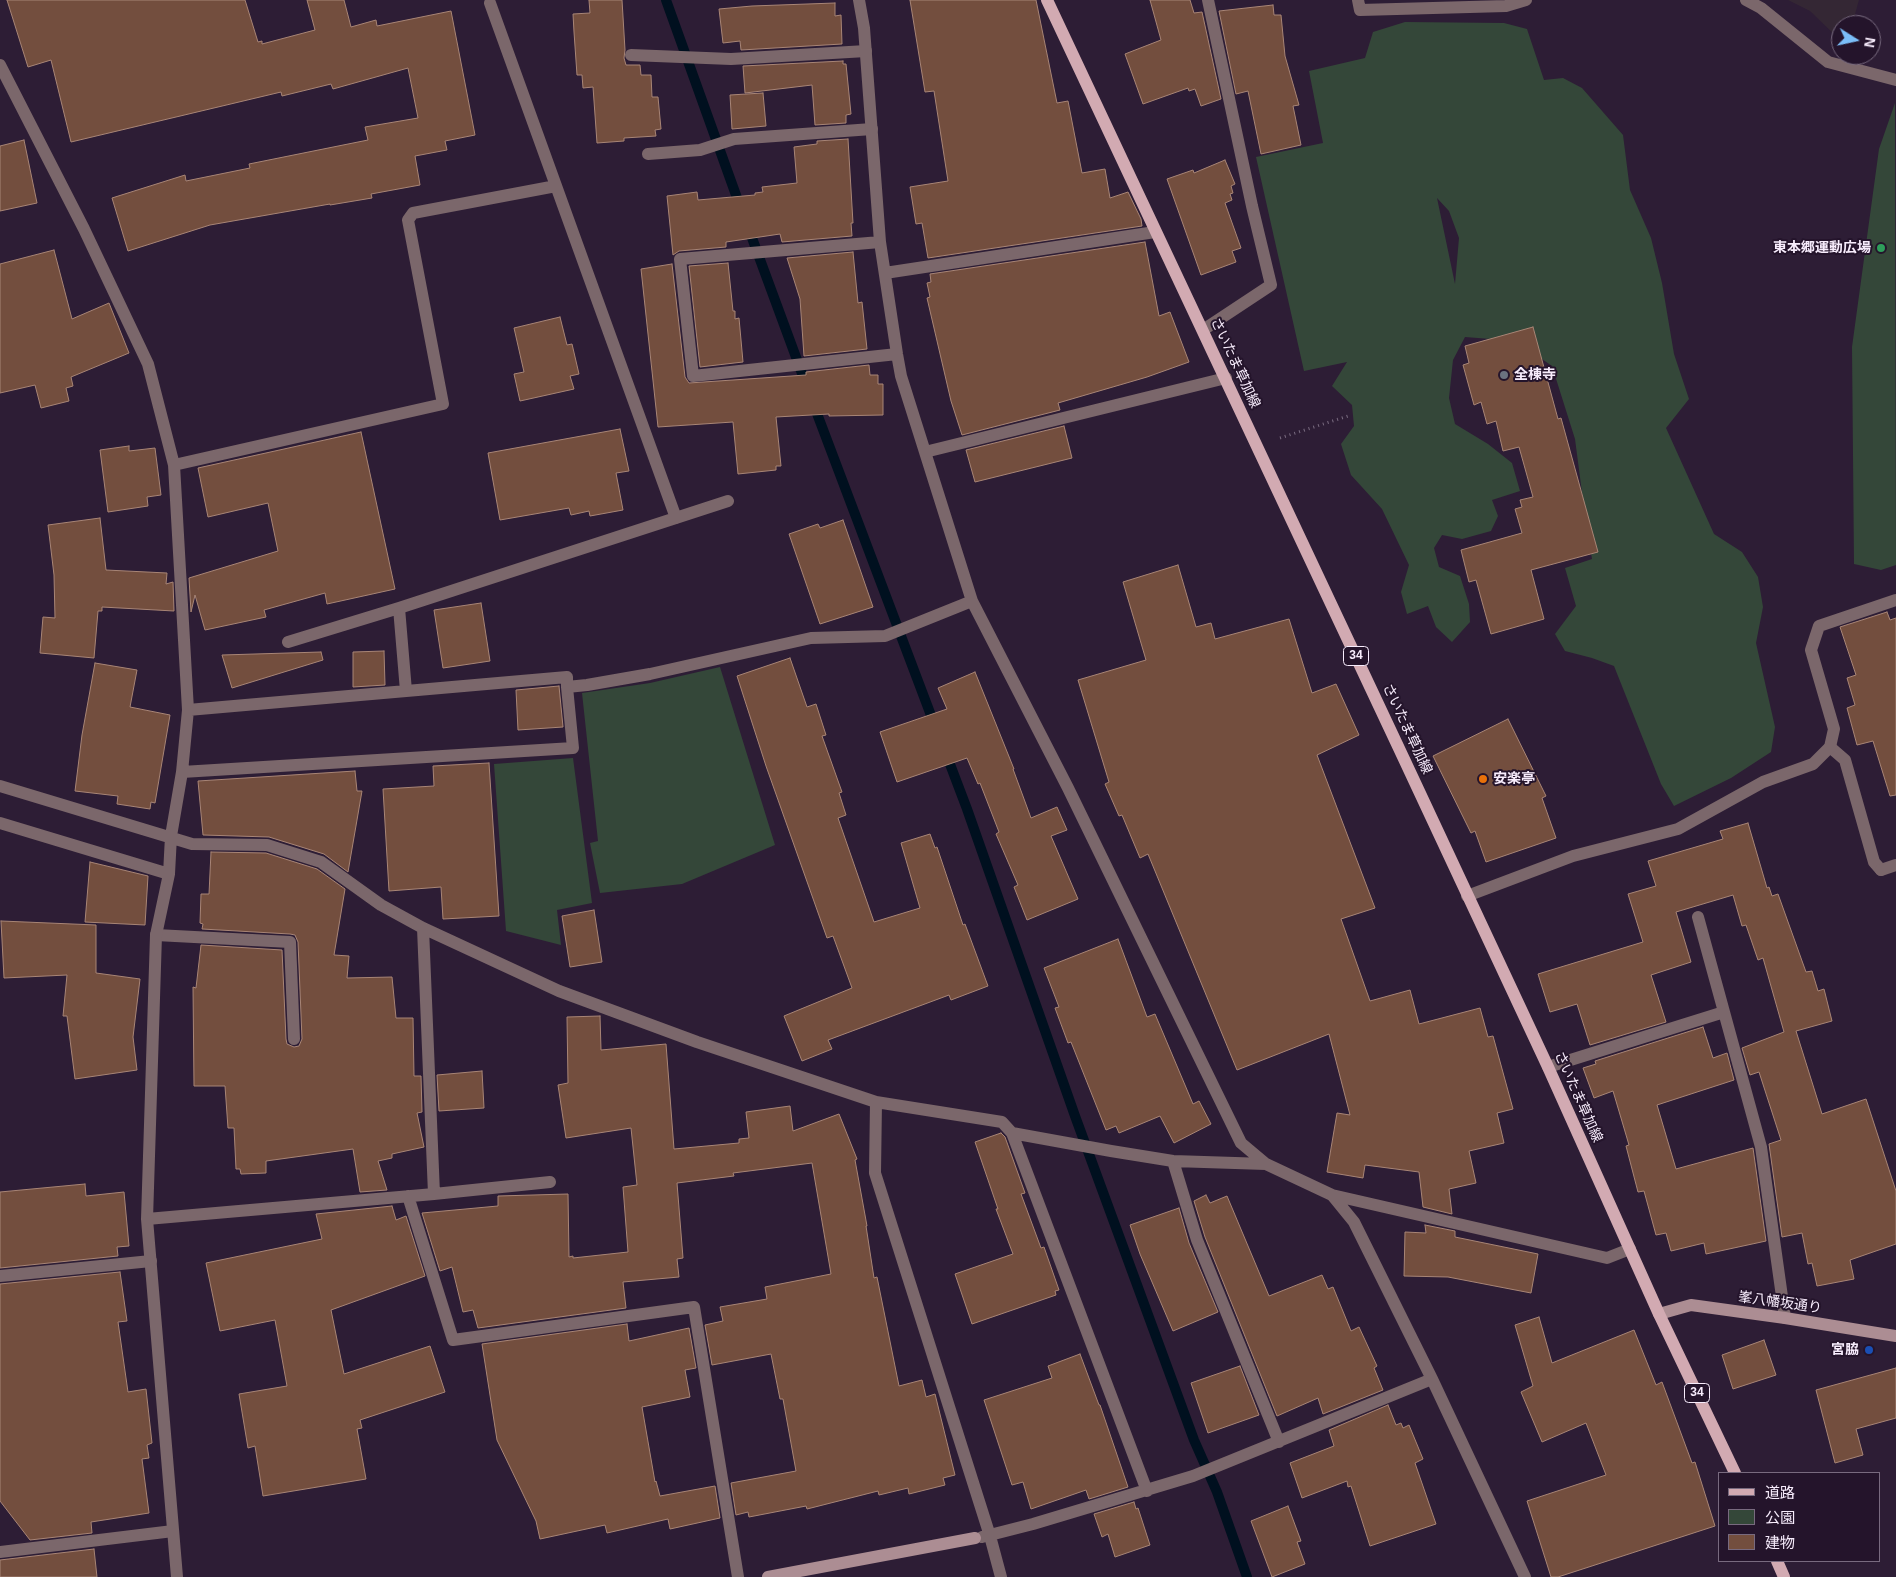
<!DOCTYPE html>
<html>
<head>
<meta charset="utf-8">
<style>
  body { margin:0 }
  #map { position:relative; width:1896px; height:1577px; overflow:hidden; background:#2d1d35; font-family:Helvetica,"Noto Sans JP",sans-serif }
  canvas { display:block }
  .legend { position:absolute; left:1718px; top:1472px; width:162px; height:90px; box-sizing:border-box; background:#24142b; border:1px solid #786a7f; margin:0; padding:6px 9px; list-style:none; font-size:15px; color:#f7ecfc }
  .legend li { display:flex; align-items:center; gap:10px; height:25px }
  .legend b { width:25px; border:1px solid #786a7f }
  .north { position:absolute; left:1831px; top:15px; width:50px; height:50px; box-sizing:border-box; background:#24142b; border:1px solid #786a7f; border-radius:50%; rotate:100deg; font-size:14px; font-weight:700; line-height:20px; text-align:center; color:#f7ecfc }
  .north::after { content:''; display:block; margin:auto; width:18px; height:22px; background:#7bbef8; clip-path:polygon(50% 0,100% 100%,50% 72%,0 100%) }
</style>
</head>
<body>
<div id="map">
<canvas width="1896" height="1577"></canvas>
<ul class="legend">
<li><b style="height:6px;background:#d2aab2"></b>道路</li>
<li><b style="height:14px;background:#344739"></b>公園</li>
<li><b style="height:14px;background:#734e3e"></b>建物</li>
</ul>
<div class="north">N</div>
</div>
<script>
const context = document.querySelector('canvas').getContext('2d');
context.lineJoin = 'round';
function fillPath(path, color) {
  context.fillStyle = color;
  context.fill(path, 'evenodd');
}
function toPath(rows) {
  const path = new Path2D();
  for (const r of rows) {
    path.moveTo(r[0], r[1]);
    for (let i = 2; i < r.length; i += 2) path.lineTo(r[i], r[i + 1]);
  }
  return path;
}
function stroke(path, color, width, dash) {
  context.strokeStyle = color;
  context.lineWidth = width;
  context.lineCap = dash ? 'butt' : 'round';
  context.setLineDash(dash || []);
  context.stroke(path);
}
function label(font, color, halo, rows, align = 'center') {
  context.font = font + ' Helvetica,"Noto Sans JP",sans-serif';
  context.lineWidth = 4;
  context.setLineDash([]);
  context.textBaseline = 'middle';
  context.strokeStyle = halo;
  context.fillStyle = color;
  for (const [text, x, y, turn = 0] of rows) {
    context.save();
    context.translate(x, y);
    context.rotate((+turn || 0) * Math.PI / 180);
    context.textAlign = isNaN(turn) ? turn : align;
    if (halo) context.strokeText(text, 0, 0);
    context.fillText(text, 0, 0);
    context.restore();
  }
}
fillPath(toPath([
  [1788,0,1859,0,1852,25,1841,25,1841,41,1810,11]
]), '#342734');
fillPath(toPath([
  [1405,22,1504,23,1527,29,1544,80,1563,78,1582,88,1623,135,1630,190,1651,238,1662,283,1674,354,1689,399,1666,428,1714,534,1742,552,1758,577,1763,607,1756,643,1775,727,1771,752,1731,778,1674,806,1661,784,1614,666,1592,658,1565,651,1555,634,1576,606,1565,568,1592,559,1586,523,1575,439,1552,366,1516,341,1465,337,1453,360,1449,398,1455,424,1488,444,1512,463,1520,491,1492,500,1498,516,1491,531,1462,539,1442,535,1434,548,1439,567,1460,576,1469,604,1470,622,1452,642,1436,627,1428,606,1407,614,1401,592,1409,565,1382,509,1351,475,1341,444,1354,426,1352,405,1332,386,1347,362,1304,371,1256,157,1323,143,1309,71,1365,58,1373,32],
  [1437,198,1449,211,1459,238,1455,284],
  [1895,103,1896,565,1881,570,1854,564,1852,347,1879,149],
  [720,667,775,845,682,884,600,893,590,843,598,841,582,693,650,683],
  [573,758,592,903,557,910,561,945,506,931,494,764]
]), '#344739');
stroke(toPath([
  [666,0,741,209],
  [748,227,807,387],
  [813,403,935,726],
  [945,751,967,809,1075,1116,1194,1440,1217,1492,1247,1577]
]), '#00101f', 10);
const building = toPath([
  [7,0,245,0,258,42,262,41,262,44,315,30,307,0,344,0,351,27,376,20,377,26,451,11,475,135,445,141,447,150,415,156,420,185,371,194,372,198,330,205,330,204,210,225,128,251,112,198,185,175,186,181,250,168,249,164,368,140,365,127,418,118,408,68,333,89,331,84,282,96,281,92,71,142,51,60,28,67,7,0],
  [589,0,622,0,625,50,624,58,626,65,640,65,641,75,651,75,652,97,658,97,661,129,655,130,656,136,624,138,624,141,597,143,593,87,583,88,582,75,577,75,574,32,573,14,590,13,589,0],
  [910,0,1036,0,1057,103,1068,101,1082,173,1105,169,1110,198,1128,192,1141,219,1142,226,928,258,922,223,916,224,910,187,948,181,934,91,925,92,910,0],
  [1150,0,1190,0,1194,13,1202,12,1221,99,1201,106,1195,89,1189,91,1188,88,1143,104,1125,54,1161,40,1150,0],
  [835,3,835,16,841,15,842,44,741,50,740,41,723,43,719,9,752,6,835,3],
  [1273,5,1274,15,1281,15,1285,56,1299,105,1293,106,1301,145,1261,154,1248,91,1236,94,1219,11,1273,5],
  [843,61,843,64,846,64,851,114,846,115,846,123,815,125,812,85,745,93,743,66,843,61],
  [763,93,766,126,732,129,730,95,763,93],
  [848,139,853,223,851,223,852,236,782,242,780,234,726,242,726,247,679,251,673,255,667,196,697,192,698,200,755,195,755,193,763,192,762,187,797,183,794,147,817,144,817,141,848,139],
  [24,140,37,203,0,211,0,146,24,140],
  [1225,160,1235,184,1231,186,1233,193,1230,194,1232,200,1225,203,1241,248,1232,251,1236,262,1201,275,1167,179,1193,170,1194,173,1225,160],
  [1145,242,1159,316,1170,312,1189,362,1147,377,1058,403,1060,410,962,435,951,401,927,298,930,297,927,283,931,282,930,274,1145,242],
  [54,250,72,319,109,303,129,353,71,377,73,386,66,388,69,401,41,408,35,385,0,393,0,264,54,250],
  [853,252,858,303,862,302,867,349,804,356,800,299,787,258,853,252],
  [728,263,733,311,735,311,735,319,739,318,743,362,700,367,689,266,728,263],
  [672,264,685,377,689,383,806,375,806,372,869,365,870,375,878,375,878,384,883,384,883,415,829,416,829,414,776,417,781,466,776,466,776,470,738,474,733,422,658,427,641,269,672,264],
  [560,317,567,345,572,344,579,374,570,376,574,389,520,401,514,374,524,372,514,328,560,317],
  [1533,327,1558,419,1561,418,1598,552,1531,570,1544,619,1491,634,1476,580,1469,582,1461,550,1522,533,1515,509,1522,507,1520,500,1533,497,1519,447,1503,451,1496,421,1487,424,1481,402,1474,405,1463,365,1469,363,1465,346,1533,327],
  [1064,426,1072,458,975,482,966,450,1064,426],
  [620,429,629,471,616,473,623,510,590,516,589,511,571,515,569,508,500,520,488,453,620,429],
  [361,432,395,589,327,604,325,593,264,610,266,617,205,630,195,595,191,612,189,578,278,551,268,503,208,517,198,468,361,432],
  [129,446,129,451,155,448,161,495,147,497,148,506,108,512,100,450,129,446],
  [100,518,106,570,167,573,166,584,173,582,174,611,102,607,102,611,98,611,94,658,40,653,43,617,55,618,54,575,48,525,100,518],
  [843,520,873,607,820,624,789,534,818,524,820,528,843,520],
  [1178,565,1196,627,1211,623,1215,639,1289,619,1312,693,1336,684,1359,735,1317,755,1375,908,1341,919,1370,1001,1410,990,1419,1024,1480,1008,1488,1037,1493,1036,1513,1109,1497,1113,1504,1143,1469,1151,1476,1183,1449,1189,1452,1214,1423,1207,1419,1172,1365,1165,1363,1178,1327,1172,1337,1113,1350,1115,1329,1034,1237,1070,1148,854,1140,858,1122,815,1119,816,1105,784,1109,782,1078,680,1146,660,1123,582,1178,565],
  [481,603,490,661,443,668,434,610,481,603],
  [1887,612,1890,620,1896,618,1896,795,1890,796,1873,741,1857,745,1847,708,1855,705,1847,678,1856,675,1840,627,1887,612],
  [384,651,385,685,353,687,353,652,384,651],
  [321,652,323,660,232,688,222,655,321,652],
  [790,658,807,707,816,704,826,735,822,736,842,792,839,793,846,815,838,818,874,922,920,908,901,843,930,834,935,848,937,847,963,925,965,924,988,986,951,1000,949,995,828,1040,832,1049,802,1061,784,1016,852,988,833,936,827,938,766,766,737,676,790,658],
  [95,663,137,670,130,707,170,715,155,803,151,802,150,809,117,804,118,796,75,791,82,735,95,663],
  [975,672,1014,769,1013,769,1031,818,1057,807,1067,830,1051,836,1078,899,1027,920,1014,887,1018,885,996,834,999,832,980,783,978,784,967,758,897,782,880,732,947,709,938,688,975,672],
  [559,686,563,727,518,730,516,690,559,686],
  [1508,719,1546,796,1542,798,1556,838,1486,862,1475,831,1471,833,1433,756,1508,719],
  [489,763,499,916,443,919,441,887,389,891,383,789,434,786,433,766,489,763],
  [355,771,357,791,362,791,348,872,324,854,269,837,203,835,198,781,355,771],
  [1748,823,1767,888,1769,887,1772,896,1778,894,1806,972,1812,971,1818,991,1824,989,1832,1021,1796,1031,1822,1114,1866,1099,1896,1191,1896,1244,1850,1260,1854,1279,1817,1286,1812,1263,1808,1264,1802,1233,1782,1237,1769,1144,1781,1140,1759,1072,1750,1075,1742,1048,1784,1032,1763,958,1758,960,1746,925,1742,926,1733,895,1676,912,1691,962,1651,975,1666,1022,1590,1045,1577,1004,1550,1012,1538,974,1643,942,1628,894,1656,886,1648,861,1723,839,1720,831,1748,823],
  [211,852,266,853,317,869,345,889,334,955,349,956,347,978,392,977,396,1018,413,1018,414,1076,421,1076,422,1112,417,1113,424,1147,392,1154,392,1158,378,1161,387,1190,360,1192,353,1149,266,1161,266,1173,241,1174,240,1169,236,1169,234,1128,228,1128,225,1086,194,1086,193,987,196,988,201,945,282,950,286,1039,287,1044,294,1047,299,1046,302,1039,298,942,295,935,290,934,202,929,203,924,200,923,201,894,209,894,211,852],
  [90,862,148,876,145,925,85,922,90,862],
  [594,910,602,962,570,967,562,916,594,910],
  [1,921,96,925,96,973,140,979,133,1037,137,1070,75,1079,67,1016,63,1016,67,975,4,978,1,921],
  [1118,939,1147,1017,1155,1014,1193,1104,1199,1101,1211,1124,1174,1143,1160,1116,1119,1133,1116,1126,1106,1130,1071,1042,1068,1043,1055,1008,1059,1007,1044,968,1118,939],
  [600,1016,601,1050,666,1044,674,1149,739,1143,739,1139,749,1138,746,1112,790,1106,793,1131,839,1114,857,1159,855,1160,867,1226,866,1226,874,1278,877,1277,899,1386,922,1380,926,1397,935,1394,955,1475,943,1478,945,1485,909,1494,908,1488,879,1495,878,1491,807,1509,806,1506,749,1517,748,1512,736,1515,731,1483,796,1471,783,1399,780,1399,771,1354,712,1365,705,1325,723,1321,720,1307,767,1299,765,1287,831,1274,812,1163,733,1173,734,1176,677,1183,683,1258,677,1259,679,1277,623,1282,626,1308,478,1328,473,1310,463,1312,452,1267,440,1271,422,1213,498,1206,498,1196,568,1194,569,1257,573,1256,573,1258,628,1252,623,1187,637,1185,631,1128,566,1138,558,1085,568,1083,567,1017,600,1016],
  [1703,1027,1713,1058,1727,1053,1734,1080,1657,1105,1676,1169,1753,1148,1766,1241,1706,1254,1704,1243,1671,1251,1666,1233,1656,1235,1644,1191,1638,1192,1626,1146,1629,1145,1613,1091,1594,1098,1583,1068,1596,1064,1595,1061,1703,1027],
  [482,1071,484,1108,439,1111,437,1075,482,1071],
  [1001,1133,1005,1137,1025,1193,1021,1194,1041,1248,1044,1247,1059,1290,1055,1291,1056,1295,972,1324,955,1274,1013,1254,996,1209,998,1209,975,1142,1001,1133],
  [85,1184,86,1196,124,1192,129,1246,117,1247,118,1256,0,1268,0,1192,85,1184],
  [1206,1195,1210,1203,1227,1196,1269,1296,1322,1275,1328,1289,1333,1287,1351,1331,1359,1327,1377,1366,1374,1368,1383,1390,1323,1414,1318,1398,1277,1416,1205,1237,1194,1201,1206,1195],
  [392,1206,396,1220,406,1216,425,1276,331,1310,344,1374,430,1346,445,1392,360,1420,362,1428,357,1429,366,1479,263,1496,255,1446,248,1448,239,1394,287,1386,275,1320,220,1331,206,1263,322,1239,316,1214,392,1206],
  [1179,1208,1189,1243,1218,1312,1173,1331,1140,1254,1130,1225,1179,1208],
  [1425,1225,1455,1231,1455,1237,1538,1254,1531,1293,1448,1277,1404,1276,1405,1232,1426,1233,1425,1225],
  [120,1272,127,1321,118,1322,128,1392,146,1389,152,1443,147,1445,149,1458,142,1459,149,1513,91,1522,92,1533,30,1540,0,1501,0,1284,120,1272],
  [1539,1317,1552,1363,1634,1330,1656,1385,1662,1382,1692,1463,1695,1462,1715,1526,1558,1577,1551,1577,1527,1501,1606,1475,1586,1423,1542,1442,1521,1392,1533,1386,1515,1325,1539,1317],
  [627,1324,629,1341,689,1328,696,1368,685,1370,690,1397,642,1407,655,1482,656,1481,660,1496,715,1486,720,1518,670,1529,668,1519,607,1533,605,1525,540,1539,536,1521,497,1440,482,1344,627,1324],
  [1764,1340,1776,1375,1733,1389,1722,1355,1764,1340],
  [1080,1354,1099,1405,1100,1405,1128,1487,1089,1499,1086,1490,1031,1509,1023,1482,1012,1485,984,1400,1052,1378,1048,1366,1080,1354],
  [1240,1366,1259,1415,1208,1433,1191,1383,1240,1366],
  [1896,1368,1896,1418,1856,1429,1863,1455,1835,1463,1816,1390,1896,1368],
  [1388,1405,1396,1425,1401,1423,1403,1428,1409,1425,1423,1459,1415,1463,1436,1524,1370,1546,1351,1486,1348,1487,1347,1481,1302,1498,1290,1463,1334,1446,1329,1430,1388,1405],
  [1134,1502,1136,1509,1138,1508,1150,1545,1115,1557,1108,1534,1102,1537,1094,1514,1134,1502],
  [1288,1506,1301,1541,1297,1542,1305,1564,1272,1577,1251,1521,1288,1506],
  [94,1549,97,1577,0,1577,0,1560,94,1549]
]);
fillPath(building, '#734e3e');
stroke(building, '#a88576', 1);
stroke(toPath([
  [1280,438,1348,416]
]), '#7a6c81', 3, [1, 4]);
stroke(toPath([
  [631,55,731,59,866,51],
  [648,154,700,150,734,139,872,129],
  [1830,747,1845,760,1874,862,1881,870],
  [156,935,290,942,294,1039],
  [0,1276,151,1261]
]), '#7b676b', 12);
stroke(toPath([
  [859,0,864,28,880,242,897,354,901,376,972,601,1068,788,1241,1143,1266,1164,1332,1195,1354,1222,1432,1379,1525,1577],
  [1358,0,1360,10,1506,6,1526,0],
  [1746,0,1761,8,1828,62,1896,80],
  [490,3,676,518],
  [0,65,84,229,148,364,174,465,188,710,182,772,171,836,169,874,156,935,147,1219,177,1577],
  [880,242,680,259,693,376,897,354],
  [885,273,1155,232],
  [1203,330,1271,285,1252,206,1208,0],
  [925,452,1226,378],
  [174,465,443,404,408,220,413,213,556,186],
  [399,608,406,691],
  [288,642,399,608,728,501],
  [188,710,567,677,567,687,587,685,650,674,811,638,885,636,972,601],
  [182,772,573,748,567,687],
  [0,786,192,844,267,845,321,862,381,905,423,928,559,991,697,1042,876,1102,1002,1122,1012,1133,1111,1151,1173,1161,1266,1164],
  [0,823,169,874],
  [1881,870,1896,865],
  [1467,896,1573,856,1678,829,1763,782,1813,764,1830,747,1834,729,1811,650,1819,626,1896,600],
  [1698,917,1761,1147,1785,1318],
  [423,928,434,1194],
  [1548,1067,1724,1012],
  [876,1102,875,1173,990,1536,1001,1577],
  [1012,1133,1147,1491],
  [1173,1161,1197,1240,1279,1442],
  [1332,1195,1607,1258,1630,1249],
  [408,1196,453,1340,694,1307,738,1577],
  [147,1219,434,1194,550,1182],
  [982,1537,1033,1524,1193,1476,1432,1379],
  [0,1552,173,1531]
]), '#7b676b', 12);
stroke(toPath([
  [1659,1314,1691,1305,1785,1318,1896,1336],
  [768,1577,975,1538]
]), '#ac8d93', 12);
stroke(toPath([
  [1047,0,1404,759,1548,1067,1659,1314,1735,1473],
  [1777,1561,1784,1577]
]), '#d2aab2', 12);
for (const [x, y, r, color] of [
  [1881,248,5,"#2e9e5b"],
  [1504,375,5,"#6b7280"],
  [1483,779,5,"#e8710a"],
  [1869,1350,5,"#1a4fb4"]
]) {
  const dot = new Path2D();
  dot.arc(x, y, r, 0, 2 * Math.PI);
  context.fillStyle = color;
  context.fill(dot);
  stroke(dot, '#24142b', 2);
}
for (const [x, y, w] of [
  [1356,656,25],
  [1697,1393,25]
]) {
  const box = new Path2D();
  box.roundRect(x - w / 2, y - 9.5, w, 19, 4);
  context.fillStyle = '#24142b';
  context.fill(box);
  stroke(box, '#f7ecfc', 1);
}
label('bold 12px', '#f7ecfc', null, [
  ["34",1356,656],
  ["34",1697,1393]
]);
label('bold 14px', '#f7ecfc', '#24142b', [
  ["東本郷運動広場",1871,248],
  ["全棟寺",1514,375,"left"],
  ["安楽亭",1493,779,"left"],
  ["宮脇",1859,1350]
], 'right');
label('14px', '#f7ecfc', '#24142b', [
  ["さいたま草加線",1235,363,65],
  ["さいたま草加線",1407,729,65],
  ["さいたま草加線",1578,1097,66],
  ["峯八幡坂通り",1780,1303,8]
]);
</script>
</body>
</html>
